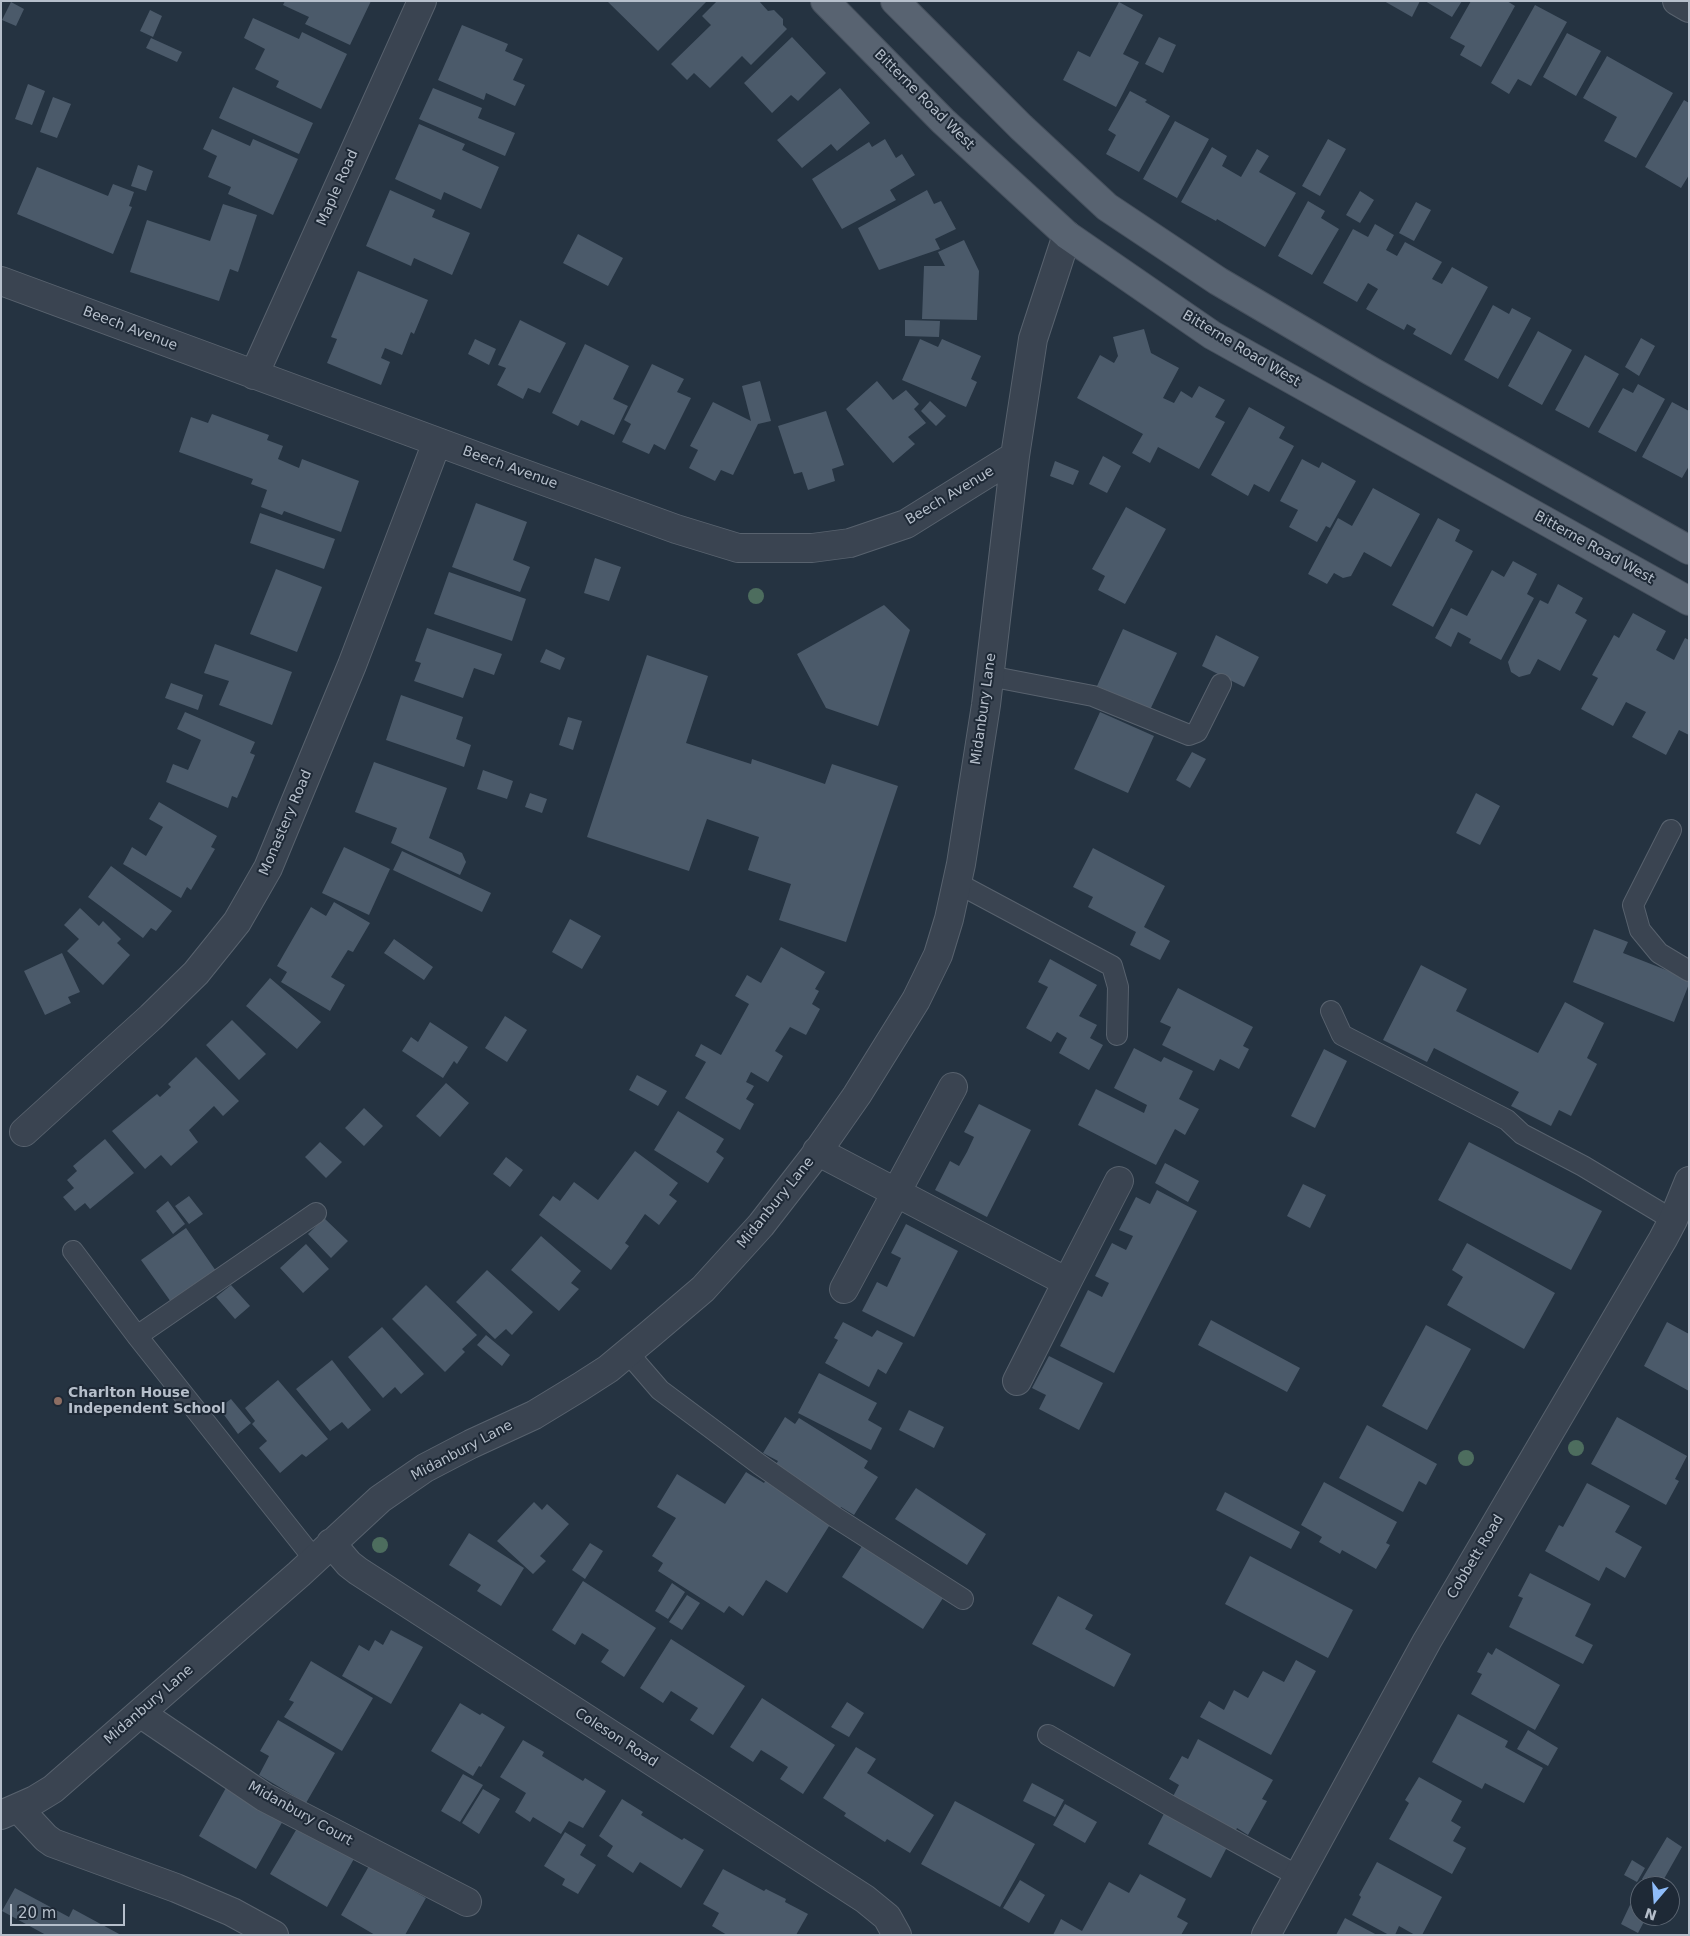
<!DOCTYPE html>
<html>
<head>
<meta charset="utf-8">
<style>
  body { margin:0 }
  #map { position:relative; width:1690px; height:1936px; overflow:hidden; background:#253341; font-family:"DejaVu Sans",sans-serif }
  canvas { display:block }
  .frame { position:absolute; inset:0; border:2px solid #b6bfcb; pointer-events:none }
  .north { position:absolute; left:1630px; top:1876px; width:50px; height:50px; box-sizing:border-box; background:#1e2936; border:1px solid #5b6572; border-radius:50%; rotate:198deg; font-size:14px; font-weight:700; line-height:20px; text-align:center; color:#b6bfcb }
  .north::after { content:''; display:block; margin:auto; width:18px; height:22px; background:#8ebcf9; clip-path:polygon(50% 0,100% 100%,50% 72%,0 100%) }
  .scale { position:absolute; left:10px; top:1904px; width:115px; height:22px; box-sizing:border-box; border:2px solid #b6bfcb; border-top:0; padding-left:6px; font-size:15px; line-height:18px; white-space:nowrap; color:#b6bfcb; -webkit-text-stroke:4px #1e2936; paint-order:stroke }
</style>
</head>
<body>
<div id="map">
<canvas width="1690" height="1936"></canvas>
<div class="frame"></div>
<div class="north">N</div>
<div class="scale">20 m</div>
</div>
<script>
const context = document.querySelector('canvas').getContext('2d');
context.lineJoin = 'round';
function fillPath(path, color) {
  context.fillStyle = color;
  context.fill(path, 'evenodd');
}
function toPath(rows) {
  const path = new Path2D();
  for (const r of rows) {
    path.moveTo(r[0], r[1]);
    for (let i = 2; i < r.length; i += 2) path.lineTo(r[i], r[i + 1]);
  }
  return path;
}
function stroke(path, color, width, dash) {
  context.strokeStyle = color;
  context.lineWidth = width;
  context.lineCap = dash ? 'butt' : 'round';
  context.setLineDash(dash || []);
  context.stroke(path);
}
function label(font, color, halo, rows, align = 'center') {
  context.font = font + ' "DejaVu Sans",sans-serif';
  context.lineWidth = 4;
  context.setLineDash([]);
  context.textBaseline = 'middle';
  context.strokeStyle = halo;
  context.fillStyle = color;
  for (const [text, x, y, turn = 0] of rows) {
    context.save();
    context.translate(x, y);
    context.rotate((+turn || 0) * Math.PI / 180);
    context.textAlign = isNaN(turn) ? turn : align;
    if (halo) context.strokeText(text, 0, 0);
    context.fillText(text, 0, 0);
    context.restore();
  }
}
fillPath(toPath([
  [285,1,371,1,350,45,305,24,309,17,283,5],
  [607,1,705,1,706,2,658,51],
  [717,1,759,1,768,11,774,10,783,19,783,25,787,29,751,65,742,56,710,88,694,73,687,80,671,64,711,25,702,16],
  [1384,1,1420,1,1412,17],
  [1425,1,1462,1,1452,17],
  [1471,1,1507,1,1515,6,1481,67,1460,55,1465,46,1450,38],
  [11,2,24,9,16,26,2,20],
  [1119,2,1143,15,1123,54,1139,62,1116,107,1063,80,1078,51,1090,57],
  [1535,5,1567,22,1531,86,1518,79,1509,94,1491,83],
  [150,10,162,16,153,37,140,31],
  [253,18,299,39,302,32,347,54,321,109,276,87,279,81,255,69,265,49,244,38],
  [462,25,508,44,505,51,523,59,513,80,525,85,515,106,486,93,484,100,438,80],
  [1567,33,1601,51,1576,96,1543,77],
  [792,37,826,73,798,101,791,95,772,113,744,83],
  [1159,37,1176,45,1163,73,1145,64],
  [151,38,182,52,177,62,146,48],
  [1607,56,1673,93,1636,158,1604,141,1617,117,1583,98],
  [28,84,45,91,32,125,15,119],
  [233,87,313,123,299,154,219,118],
  [433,88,482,108,478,118,515,133,505,156,419,119],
  [840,88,870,123,837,151,831,144,802,168,777,140],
  [1130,91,1147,100,1145,102,1170,116,1139,172,1106,154,1116,135,1108,130],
  [53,97,71,104,57,138,40,132],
  [1684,100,1689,103,1689,175,1681,188,1645,167],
  [1175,121,1209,139,1177,198,1143,179],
  [419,124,465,144,462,150,499,167,481,209,444,192,441,200,395,179],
  [212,129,250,146,253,139,298,159,273,215,228,194,231,187,208,177,217,156,203,149],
  [885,139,896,158,902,154,915,175,890,190,896,200,842,229,812,179,869,142,872,147],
  [1328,139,1346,149,1320,196,1302,186],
  [1212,147,1227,156,1222,166,1241,177,1257,149,1269,156,1259,172,1296,193,1265,247,1217,219,1216,221,1181,202],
  [138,165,153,171,146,191,131,186],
  [37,167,108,196,113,184,134,192,129,206,132,207,113,254,17,214],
  [390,190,435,210,432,217,470,233,452,275,414,258,411,266,366,246],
  [927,190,934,204,941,201,956,229,935,239,940,249,879,270,858,228],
  [1360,191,1374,200,1360,223,1346,215],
  [1308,201,1325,211,1321,218,1339,229,1312,275,1278,256],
  [1416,202,1431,210,1414,241,1399,233],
  [223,204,257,215,238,272,230,269,219,301,130,272,147,220,210,241],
  [1375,224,1394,235,1386,250,1397,256,1405,242,1442,262,1432,279,1442,284,1452,267,1488,287,1451,355,1413,334,1416,329,1407,324,1404,330,1366,309,1378,289,1368,283,1357,302,1323,283,1353,229,1368,237],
  [578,234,623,258,608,286,563,263],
  [964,240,979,271,977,320,922,319,924,266,945,266,938,252],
  [358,271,428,300,414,334,411,332,402,355,385,348,381,358,390,362,381,385,327,363,337,339,331,337],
  [1493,305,1509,314,1512,308,1531,318,1498,379,1464,360],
  [520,320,566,343,540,393,528,388,523,399,497,385,506,368,498,365],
  [905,320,940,321,939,337,905,336],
  [1144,329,1151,353,1179,368,1163,398,1174,403,1181,391,1192,398,1199,386,1225,400,1215,417,1225,422,1199,469,1158,447,1150,463,1132,453,1143,434,1077,398,1100,355,1114,363,1118,356,1113,337],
  [1538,331,1572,350,1542,405,1508,386],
  [1641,338,1655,346,1639,376,1625,367],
  [475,339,496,349,489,365,468,354],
  [920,339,938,347,942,339,981,356,971,379,977,382,966,407,902,380],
  [585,344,629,366,613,399,628,406,614,435,581,420,578,426,552,413],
  [1585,355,1619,374,1589,428,1555,410],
  [652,364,684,379,677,392,691,398,665,450,654,444,649,454,622,442,631,424,624,420],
  [760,381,771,421,758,424,733,475,721,470,715,481,689,468,698,450,690,446,713,402,751,421,742,386],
  [877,381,893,400,906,390,919,404,914,409,926,423,908,437,915,444,893,463,846,409],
  [1638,384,1665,399,1636,452,1598,432,1623,388,1633,393],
  [930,401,946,416,936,426,921,411],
  [1672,402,1689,411,1689,466,1682,478,1642,457],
  [1249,407,1285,427,1279,438,1294,446,1269,492,1254,484,1248,496,1211,475],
  [826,411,844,465,832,469,835,481,808,490,802,472,794,474,778,426],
  [212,414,269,435,267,440,283,446,278,459,299,468,302,459,359,481,341,532,284,511,282,515,261,507,267,490,251,484,253,479,179,452,191,417,208,423],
  [1103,456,1121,466,1107,493,1089,484],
  [1302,459,1319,468,1322,462,1356,481,1330,528,1326,526,1317,542,1289,527,1298,510,1280,501],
  [1055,461,1079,471,1073,485,1050,476],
  [1373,488,1420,514,1391,567,1364,552,1351,576,1343,578,1334,573,1327,584,1308,574,1338,518,1352,526],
  [476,503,527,522,513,560,530,567,520,592,452,567],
  [1126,507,1166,529,1125,604,1098,590,1105,576,1092,569],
  [260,513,335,539,324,569,250,543],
  [1438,518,1460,530,1455,541,1473,551,1433,627,1392,605],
  [595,558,621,567,609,601,584,593],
  [1513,561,1537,574,1527,594,1534,598,1501,660,1469,643,1471,639,1458,632,1451,647,1435,638,1451,608,1467,616,1492,570,1504,577],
  [276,569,322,587,297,652,250,634],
  [449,572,526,599,512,641,434,614],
  [1558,584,1583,598,1575,613,1587,620,1560,671,1538,659,1530,674,1519,677,1511,672,1508,662,1540,600,1548,604],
  [884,605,910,630,878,726,826,708,797,654],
  [1633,613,1666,631,1656,650,1674,660,1685,638,1689,640,1689,735,1679,730,1666,755,1632,737,1646,712,1626,702,1613,726,1581,709,1598,678,1592,675,1614,635,1619,638],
  [427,628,502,654,494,675,474,668,463,698,414,681,421,663,415,661],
  [1123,629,1177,653,1150,710,1097,686],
  [1216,635,1259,657,1244,687,1202,666],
  [215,644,292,672,272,725,219,705,229,681,204,673],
  [546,649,565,658,560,670,540,662],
  [647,655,708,676,686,743,751,764,752,759,825,784,832,764,898,786,846,942,779,920,791,884,748,870,759,837,707,819,689,871,587,837],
  [171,683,203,695,198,710,165,698],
  [401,695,463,717,456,739,471,745,464,767,386,740],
  [185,712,255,742,250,753,255,755,246,777,237,798,232,796,228,808,166,782,173,764,188,770,201,740,177,729],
  [1100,712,1154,736,1128,793,1074,769],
  [568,717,582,721,573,750,559,745],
  [1192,752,1206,759,1190,788,1176,780],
  [374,762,447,788,429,838,462,853,466,862,460,875,391,843,397,828,355,812],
  [483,770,513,781,507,799,477,789],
  [530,793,547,799,542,813,525,807],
  [1476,793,1500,806,1480,845,1456,833],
  [159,802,217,836,211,847,215,849,191,890,187,887,181,898,123,864,132,847,146,856,163,827,149,819],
  [344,847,390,869,369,915,322,893],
  [1093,848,1165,886,1144,927,1170,941,1160,960,1130,945,1136,932,1088,907,1093,897,1073,887],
  [402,851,491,893,482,912,393,870],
  [111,866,172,911,156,931,151,928,143,938,88,897],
  [334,902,370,923,353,952,348,950,331,977,345,985,330,1011,281,982,287,972,277,966,311,907,326,916],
  [80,908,99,926,103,921,121,939,117,943,130,955,103,985,67,951,79,939,64,925],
  [570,919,601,936,582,969,552,952],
  [1594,929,1628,942,1623,953,1689,979,1689,984,1674,1022,1573,982],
  [394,939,433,967,424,980,384,953],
  [781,947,825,972,815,989,819,991,812,1004,820,1009,806,1035,790,1027,775,1051,783,1056,768,1082,751,1072,746,1082,754,1086,746,1099,754,1104,740,1130,685,1098,706,1062,695,1056,701,1044,721,1055,749,1004,735,996,747,975,761,983],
  [62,953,80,992,68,997,71,1003,45,1015,24,971],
  [1050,959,1097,985,1079,1016,1097,1025,1090,1038,1103,1045,1089,1070,1059,1053,1067,1038,1057,1032,1051,1042,1026,1028,1048,987,1038,982],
  [1421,965,1467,989,1456,1011,1538,1053,1565,1002,1604,1023,1587,1058,1597,1064,1571,1116,1559,1110,1551,1126,1511,1106,1519,1092,1434,1048,1427,1062,1383,1040],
  [270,978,321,1022,297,1049,246,1006],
  [1178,988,1253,1027,1243,1046,1249,1049,1239,1069,1220,1059,1214,1071,1162,1045,1171,1027,1160,1022],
  [505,1016,527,1030,507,1062,485,1048],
  [232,1020,266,1054,239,1080,206,1045],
  [430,1022,468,1047,457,1064,454,1061,443,1078,402,1051,411,1037,418,1042],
  [1134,1048,1161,1062,1164,1057,1193,1071,1179,1099,1199,1109,1185,1135,1175,1129,1156,1165,1078,1125,1096,1089,1144,1113,1147,1105,1114,1088],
  [1324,1049,1347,1061,1315,1128,1291,1116],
  [196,1057,239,1101,223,1116,214,1106,189,1130,198,1142,171,1166,161,1155,145,1169,112,1131,157,1094,160,1097,171,1087,168,1084],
  [637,1075,667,1091,658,1106,629,1090],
  [446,1083,469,1103,440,1137,416,1116],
  [979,1104,1031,1130,987,1217,935,1190,950,1161,959,1166,967,1152,974,1137,964,1132],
  [364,1108,383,1126,364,1146,345,1128],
  [678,1111,724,1139,716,1152,724,1158,708,1183,654,1150],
  [105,1139,134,1173,90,1209,85,1203,75,1211,63,1197,74,1188,67,1180,77,1171,73,1166],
  [320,1142,342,1162,326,1178,305,1157],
  [1469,1142,1602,1211,1571,1270,1438,1200],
  [635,1151,678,1183,669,1195,677,1201,659,1225,645,1214,625,1243,629,1246,611,1270,539,1215,553,1196,560,1201,574,1182,598,1200],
  [506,1157,523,1170,510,1187,493,1174],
  [1165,1163,1199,1181,1188,1202,1155,1183],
  [1303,1184,1326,1195,1310,1228,1287,1216],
  [1157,1190,1197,1211,1114,1373,1060,1346,1088,1290,1102,1297,1109,1283,1095,1276,1112,1243,1126,1250,1133,1236,1119,1230,1136,1197,1150,1204],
  [189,1196,203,1214,189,1224,175,1206],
  [168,1201,185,1224,173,1234,156,1211],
  [324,1218,348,1241,331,1258,308,1234],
  [906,1224,958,1251,914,1337,862,1311,877,1282,887,1287,901,1258,891,1253],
  [186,1228,216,1271,171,1302,141,1260],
  [541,1236,581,1271,571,1283,579,1289,559,1311,511,1270],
  [1467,1243,1555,1293,1524,1349,1447,1305,1463,1277,1452,1270],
  [306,1244,329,1269,303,1293,280,1268],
  [487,1270,533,1312,512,1335,506,1329,495,1339,456,1302],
  [231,1285,250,1306,235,1319,216,1297],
  [426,1285,477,1335,462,1349,465,1352,445,1372,392,1319],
  [1211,1320,1300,1368,1287,1392,1198,1345],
  [843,1322,872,1337,877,1330,903,1343,886,1374,878,1369,869,1387,825,1363,838,1340,834,1338],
  [1667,1322,1689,1334,1689,1391,1644,1366],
  [1426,1325,1471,1349,1427,1430,1382,1406],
  [382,1327,424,1374,401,1394,395,1387,383,1398,348,1357],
  [486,1335,510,1355,502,1366,477,1345],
  [1049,1356,1103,1383,1079,1430,1039,1409,1046,1395,1032,1388],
  [332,1360,371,1410,348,1429,342,1422,330,1431,296,1389],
  [819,1373,877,1403,868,1420,882,1428,871,1450,798,1413],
  [278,1380,328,1439,306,1457,302,1454,280,1473,259,1448,267,1441,252,1424,255,1421,245,1408],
  [231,1399,251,1423,238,1434,219,1408],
  [909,1410,944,1427,934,1448,899,1430],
  [785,1417,795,1424,799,1418,868,1461,864,1468,878,1477,854,1515,841,1507,787,1593,766,1580,743,1616,729,1606,724,1613,658,1571,663,1563,652,1556,676,1518,657,1507,677,1474,725,1504,746,1472,764,1483,778,1461,763,1453],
  [1617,1417,1687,1456,1675,1479,1679,1481,1666,1505,1591,1464],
  [1367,1425,1437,1464,1426,1485,1419,1481,1403,1512,1339,1478],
  [1324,1482,1397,1522,1386,1543,1390,1545,1376,1569,1342,1550,1340,1554,1319,1542,1322,1537,1301,1525],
  [1587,1483,1630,1506,1615,1532,1642,1547,1625,1578,1606,1567,1599,1581,1545,1551,1559,1525,1563,1527],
  [916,1488,986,1534,967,1565,895,1519],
  [1225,1492,1300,1532,1291,1549,1216,1510],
  [534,1502,542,1510,547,1504,569,1524,540,1556,546,1561,533,1574,497,1541],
  [469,1533,524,1568,501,1606,477,1591,481,1585,449,1565],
  [590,1543,603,1551,585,1579,572,1570],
  [862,1546,943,1598,923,1629,842,1577],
  [1250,1556,1353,1610,1328,1658,1225,1604],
  [1530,1573,1591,1604,1575,1636,1593,1645,1583,1664,1509,1627,1523,1598,1518,1596],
  [583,1581,656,1628,624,1677,601,1662,609,1650,595,1641,582,1633,575,1645,552,1630],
  [672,1583,685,1592,668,1619,655,1611],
  [687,1595,700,1603,682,1630,669,1622],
  [1058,1596,1093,1615,1085,1629,1131,1654,1114,1687,1032,1644],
  [391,1630,423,1647,391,1704,342,1676,359,1645,369,1651,375,1640,383,1645],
  [671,1639,745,1686,713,1735,690,1720,698,1708,671,1691,663,1703,640,1688],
  [1496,1648,1560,1685,1535,1730,1471,1694,1482,1674,1477,1672,1488,1652,1492,1655],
  [1296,1660,1316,1671,1271,1755,1200,1717,1209,1701,1224,1710,1234,1690,1248,1698,1263,1671,1284,1682],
  [311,1661,373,1698,342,1751,284,1717,294,1702,289,1700],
  [762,1698,835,1745,803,1794,780,1779,788,1767,774,1758,761,1750,753,1762,730,1747],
  [847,1702,864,1713,849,1737,831,1727],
  [460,1703,480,1715,482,1713,505,1727,481,1767,479,1766,473,1776,431,1751],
  [1458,1714,1508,1741,1505,1747,1543,1768,1524,1803,1485,1783,1482,1789,1432,1762],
  [278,1720,335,1753,306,1803,259,1775,269,1756,260,1751],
  [1528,1730,1558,1748,1548,1766,1517,1749],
  [1198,1739,1273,1780,1262,1799,1267,1801,1248,1835,1237,1828,1211,1878,1148,1844,1179,1785,1169,1779,1182,1756,1188,1759],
  [523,1740,544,1752,542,1756,583,1781,585,1778,606,1791,583,1828,569,1821,561,1834,533,1817,530,1822,515,1812,526,1793,500,1777],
  [856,1747,876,1759,867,1773,934,1815,910,1853,887,1839,885,1842,844,1816,846,1813,823,1798],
  [463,1774,483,1785,460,1822,441,1811],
  [1419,1777,1462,1801,1451,1821,1461,1827,1453,1841,1466,1848,1452,1874,1389,1839,1409,1803,1405,1800],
  [1032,1783,1064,1800,1055,1817,1023,1801],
  [227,1786,284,1819,256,1869,199,1836],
  [483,1789,500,1799,479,1834,462,1823],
  [622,1799,643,1812,641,1815,682,1840,684,1838,704,1850,681,1888,640,1862,633,1873,607,1856,613,1846,599,1836],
  [955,1801,1035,1844,1000,1907,921,1864],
  [1065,1804,1097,1822,1085,1843,1053,1825],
  [299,1825,355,1857,327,1907,270,1874],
  [565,1832,586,1845,580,1855,596,1865,578,1894,562,1885,565,1879,544,1866],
  [1667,1837,1682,1847,1660,1886,1653,1886,1642,1879],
  [1632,1860,1645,1868,1637,1882,1624,1875],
  [1377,1862,1442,1897,1422,1935,1415,1935,1399,1926,1395,1935,1389,1935,1352,1915,1361,1897,1359,1895],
  [369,1866,426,1898,405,1935,375,1935,341,1915],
  [723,1869,764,1891,766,1889,786,1899,785,1902,808,1914,796,1935,727,1935,712,1926,719,1913,703,1904],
  [1140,1874,1186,1899,1177,1917,1188,1923,1181,1935,1053,1935,1061,1919,1082,1931,1109,1882,1129,1893],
  [1020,1880,1045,1895,1029,1923,1003,1908],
  [15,1888,69,1917,73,1909,121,1935,46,1935,2,1911],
  [1630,1905,1640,1910,1640,1916,1647,1916,1638,1933,1621,1924],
  [1345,1918,1377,1935,1336,1935]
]), '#4b5a6a');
const service = toPath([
  [989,676,1093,696,1189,735,1197,732,1221,684],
  [1671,830,1633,905,1640,930,1659,953,1689,971],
  [957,883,1112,966,1118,987,1117,1035],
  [1331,1011,1342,1035,1507,1120,1522,1134,1583,1166,1673,1220],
  [73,1251,137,1336,314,1559],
  [137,1336,316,1213],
  [628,1353,660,1390,759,1464,835,1517,963,1599],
  [1048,1735,1169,1805,1298,1876]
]);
const minor = toPath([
  [1677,1,1689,8],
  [1,281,511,469,676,529,738,548,812,548,850,543,906,524,1015,456],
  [254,375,422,1],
  [24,1132,151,1017,196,973,237,922,268,868,352,665,437,442],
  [817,1151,1067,1282,1119,1181],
  [844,1289,953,1087],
  [1017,1381,1067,1282],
  [331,1543,349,1564,358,1571,865,1899,887,1917,897,1935],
  [140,1713,264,1797,467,1902],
  [18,1808,46,1838,53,1843,176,1888,232,1912,274,1935],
  [1,1815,35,1800,53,1789,299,1574,380,1499,425,1468,471,1444,534,1415,580,1387,608,1369,649,1335,703,1289,761,1225,813,1158,857,1095,916,1000,938,955,949,919,961,864,986,705,1015,456,1033,339,1067,235],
  [1266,1935,1427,1641,1663,1239,1673,1220,1689,1181]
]);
const primary = toPath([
  [825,1,943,121,1067,235,1212,335,1689,601],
  [895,1,1021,127,1107,207,1218,281,1371,371,1689,550]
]);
stroke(service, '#58626e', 22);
stroke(minor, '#58626e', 30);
stroke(primary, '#46505d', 30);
stroke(service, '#3a4451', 20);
stroke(minor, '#3a4451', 28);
stroke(primary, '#586371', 28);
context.fillStyle = '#4d6d5e';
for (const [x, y] of [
  [756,596],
  [1576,1448],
  [1466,1458],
  [380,1545]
]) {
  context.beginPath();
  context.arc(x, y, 8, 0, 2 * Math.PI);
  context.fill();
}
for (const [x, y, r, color] of [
  [58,1401,5,"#8d6e63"]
]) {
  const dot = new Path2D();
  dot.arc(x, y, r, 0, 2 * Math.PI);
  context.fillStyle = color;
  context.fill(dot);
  stroke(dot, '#1e2936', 2);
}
label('14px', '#b6bfcb', '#1e2936', [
  ["Bitterne Road West",924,100,45],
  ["Maple Road",338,188,-66],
  ["Beech Avenue",130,329,21],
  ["Bitterne Road West",1241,349,31],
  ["Beech Avenue",510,468,20],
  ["Beech Avenue",950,496,-31],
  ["Bitterne Road West",1594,548,29],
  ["Midanbury Lane",984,709,-82],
  ["Monastery Road",286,823,-67],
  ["Midanbury Lane",776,1203,-51],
  ["Midanbury Lane",462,1451,-28],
  ["Cobbett Road",1476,1557,-59],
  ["Midanbury Lane",149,1705,-41],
  ["Coleson Road",616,1738,33],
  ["Midanbury Court",300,1814,29]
]);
label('bold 14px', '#b6bfcb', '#1e2936', [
  ["Charlton House",68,1393],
  ["Independent School",68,1409]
], 'left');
</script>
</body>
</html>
